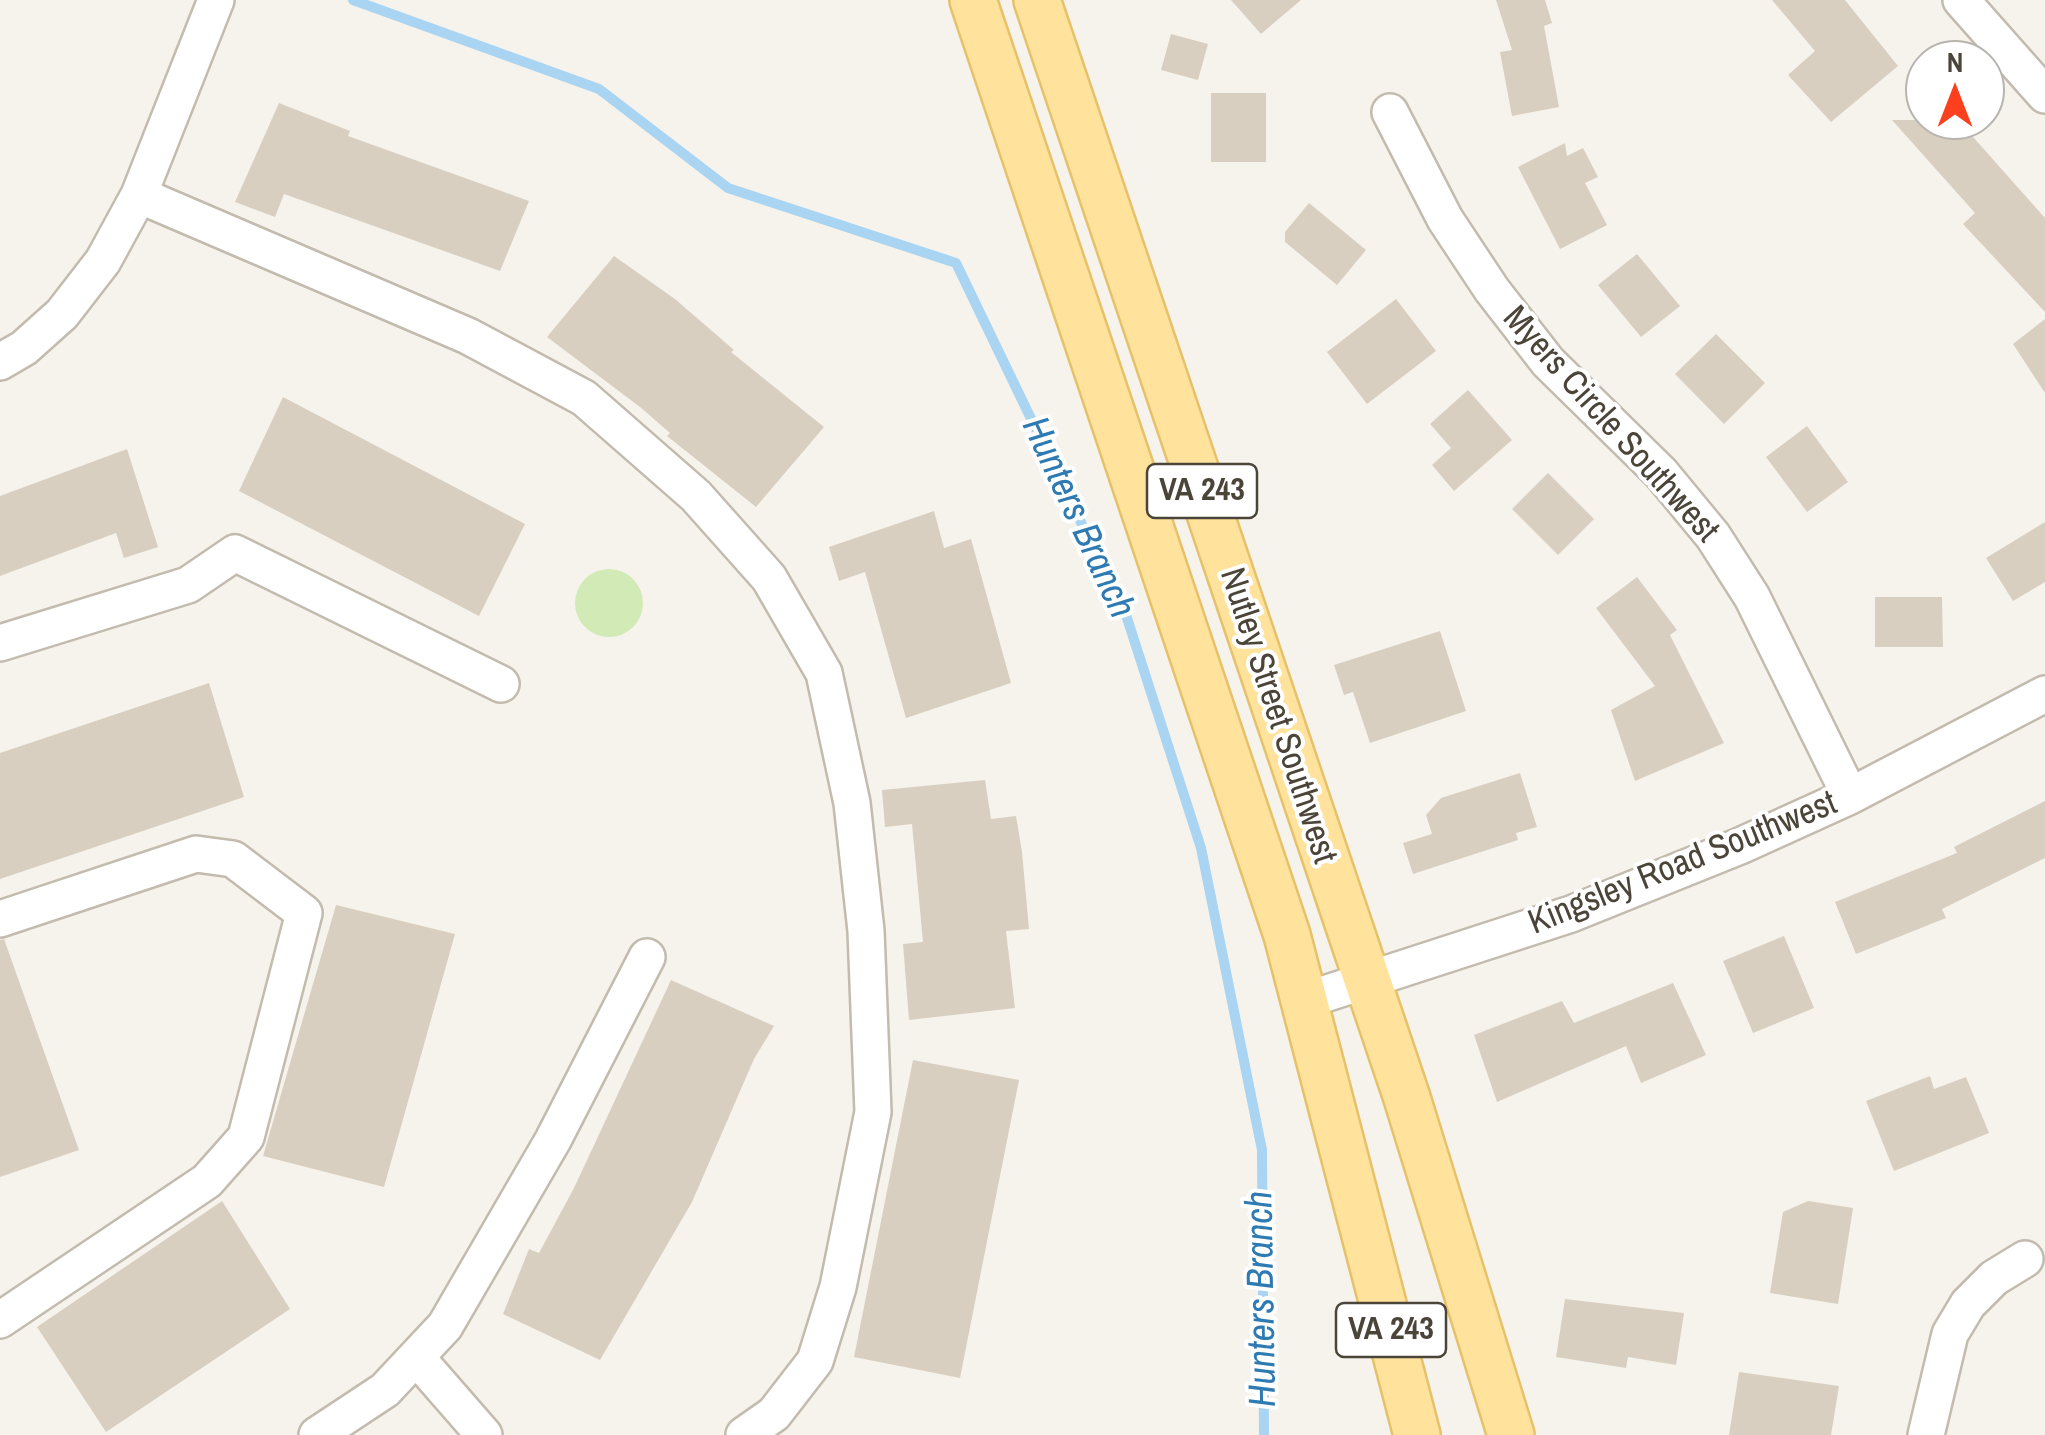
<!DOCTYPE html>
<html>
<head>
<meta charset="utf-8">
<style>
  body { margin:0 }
  #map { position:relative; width:2045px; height:1435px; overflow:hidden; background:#f6f3ec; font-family:"Archivo Narrow",sans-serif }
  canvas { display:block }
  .north { position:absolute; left:1905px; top:40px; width:100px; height:100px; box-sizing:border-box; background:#fff; border:2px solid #b7b4b0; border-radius:50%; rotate:0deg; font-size:28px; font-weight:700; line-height:40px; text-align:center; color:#4b4439 }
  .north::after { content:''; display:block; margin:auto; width:35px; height:45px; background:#fc3f1d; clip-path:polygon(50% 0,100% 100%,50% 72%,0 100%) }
</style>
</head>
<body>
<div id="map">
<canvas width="2045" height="1435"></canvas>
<div class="north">N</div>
</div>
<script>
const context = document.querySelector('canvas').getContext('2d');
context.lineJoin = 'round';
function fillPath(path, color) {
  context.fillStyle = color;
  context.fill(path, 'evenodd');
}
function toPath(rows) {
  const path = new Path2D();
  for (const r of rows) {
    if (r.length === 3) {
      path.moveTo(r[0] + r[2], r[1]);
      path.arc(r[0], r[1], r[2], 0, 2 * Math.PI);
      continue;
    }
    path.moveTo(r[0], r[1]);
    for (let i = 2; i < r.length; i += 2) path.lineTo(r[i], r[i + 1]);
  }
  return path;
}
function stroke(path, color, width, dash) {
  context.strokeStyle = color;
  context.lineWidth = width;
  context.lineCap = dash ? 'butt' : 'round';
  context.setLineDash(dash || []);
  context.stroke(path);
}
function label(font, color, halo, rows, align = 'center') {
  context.font = font + ' "Archivo Narrow",sans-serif';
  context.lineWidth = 8;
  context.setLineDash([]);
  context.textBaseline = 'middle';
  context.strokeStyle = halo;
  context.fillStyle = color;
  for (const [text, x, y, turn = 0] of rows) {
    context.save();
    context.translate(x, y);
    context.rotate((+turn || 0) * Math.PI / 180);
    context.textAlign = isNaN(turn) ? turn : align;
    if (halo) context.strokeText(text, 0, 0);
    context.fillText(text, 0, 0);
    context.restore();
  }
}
fillPath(toPath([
  [609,603,34]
]), '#d2eab5');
stroke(toPath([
  [353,0,599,89,728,188,956,263,1127,618,1201,848,1262,1150,1264,1435]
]), '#a9d4f2', 10);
fillPath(toPath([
  [1231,0,1301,0,1261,34],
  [1496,0,1545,0,1552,23,1544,26,1559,107,1512,116,1500,52,1512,50],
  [1772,0,1845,0,1898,66,1831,122,1788,75,1815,51],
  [1171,34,1208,44,1198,80,1161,70],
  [1211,93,1266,93,1266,162,1211,162],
  [279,103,350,131,348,136,529,201,500,271,284,194,275,217,235,202],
  [1892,120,1958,120,2045,218,2045,312,1963,224,1975,213],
  [1565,143,1567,156,1583,148,1598,177,1585,183,1607,225,1560,249,1518,167],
  [1309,203,1366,250,1337,285,1285,242,1285,232],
  [1637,254,1680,306,1641,337,1598,285],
  [614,256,675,299,734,350,731,352,824,427,756,507,667,436,670,433,640,407,547,337],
  [1396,299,1436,351,1367,404,1327,352],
  [2045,319,2045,393,2013,344],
  [1716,334,1765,383,1724,424,1675,374],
  [1468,390,1512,440,1454,491,1432,465,1451,448,1430,424],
  [283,397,525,524,479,616,239,491],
  [1807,426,1848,482,1807,512,1766,457],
  [127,449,158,547,124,558,116,533,0,576,0,496],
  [1548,473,1594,519,1558,555,1512,509],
  [934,511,944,548,971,539,1011,683,906,718,865,572,839,581,829,547],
  [2045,522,2045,582,2013,601,1986,558],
  [1637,577,1677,630,1670,635,1724,743,1635,781,1611,710,1655,686,1596,608],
  [1875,597,1942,597,1943,647,1875,647],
  [1440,631,1466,711,1370,743,1353,692,1344,695,1334,665],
  [209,683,244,797,0,879,0,753],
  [1520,773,1537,827,1516,833,1518,840,1413,874,1403,843,1432,834,1426,815,1441,798],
  [985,780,991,819,1016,816,1022,852,1029,929,1006,931,1015,1008,909,1020,903,944,923,942,912,824,885,827,882,790],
  [2045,801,2045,858,1942,909,1946,918,1856,954,1835,902,1957,853,1954,847],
  [336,905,455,934,384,1187,263,1156],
  [1784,936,1814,1008,1753,1033,1723,961],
  [4,939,79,1150,0,1177,0,940],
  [671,980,774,1026,754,1059,692,1202,600,1360,503,1314,529,1249,539,1253,574,1188],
  [1673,983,1706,1055,1641,1083,1626,1046,1497,1102,1474,1035,1562,1001,1574,1023],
  [913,1060,1019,1080,960,1378,854,1357],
  [1930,1076,1934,1089,1966,1077,1989,1133,1894,1171,1866,1101],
  [222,1201,290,1309,106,1432,37,1327],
  [1808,1201,1853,1208,1838,1304,1770,1293,1783,1212],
  [1565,1299,1684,1313,1676,1365,1628,1357,1626,1368,1556,1357],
  [1739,1372,1839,1386,1831,1435,1729,1435]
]), '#d8cfc1');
const minor = toPath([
  [1961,0,2045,95],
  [1390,112,1445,219,1492,290,1548,362,1661,473,1713,536,1752,597,1850,796],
  [139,195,468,336,584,398,696,496,769,578,824,673,852,803,866,931,873,1112,838,1287,815,1361,774,1414,744,1435],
  [0,362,24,348,62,314,103,261,139,195,216,0],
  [0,643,188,585,235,553,501,684],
  [0,919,196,854,233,859,304,913,246,1137,207,1181,0,1320],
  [1306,1000,1571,914,1740,846,1850,796,2045,694],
  [416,1357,484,1435],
  [317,1435,385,1390,445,1326,553,1140,647,957],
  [1926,1435,1950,1334,1968,1304,1994,1278,2025,1259]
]);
const major = toPath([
  [973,0,1287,935,1417,1435],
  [1037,0,1407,1098,1511,1435]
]);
stroke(minor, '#c2bbae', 40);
stroke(major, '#e6c16a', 50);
stroke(minor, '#fff', 35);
stroke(major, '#ffe39c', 45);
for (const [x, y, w] of [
  [1202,491,110],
  [1391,1330,110]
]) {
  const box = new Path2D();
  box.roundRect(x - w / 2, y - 27, w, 54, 8);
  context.fillStyle = '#fff';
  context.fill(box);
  stroke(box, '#4b4439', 2.5);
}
label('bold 32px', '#4b4439', null, [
  ["VA 243",1202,491],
  ["VA 243",1391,1330]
]);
label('35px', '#4b4439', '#fff', [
  ["Myers Circle Southwest",1610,425,48],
  ["Nutley Street Southwest",1277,716,72],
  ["Kingsley Road Southwest",1683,864,-22]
]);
label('italic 38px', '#2e7ab2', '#fff', [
  ["Hunters Branch",1077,518,65],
  ["Hunters Branch",1263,1299,-91]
]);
</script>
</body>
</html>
